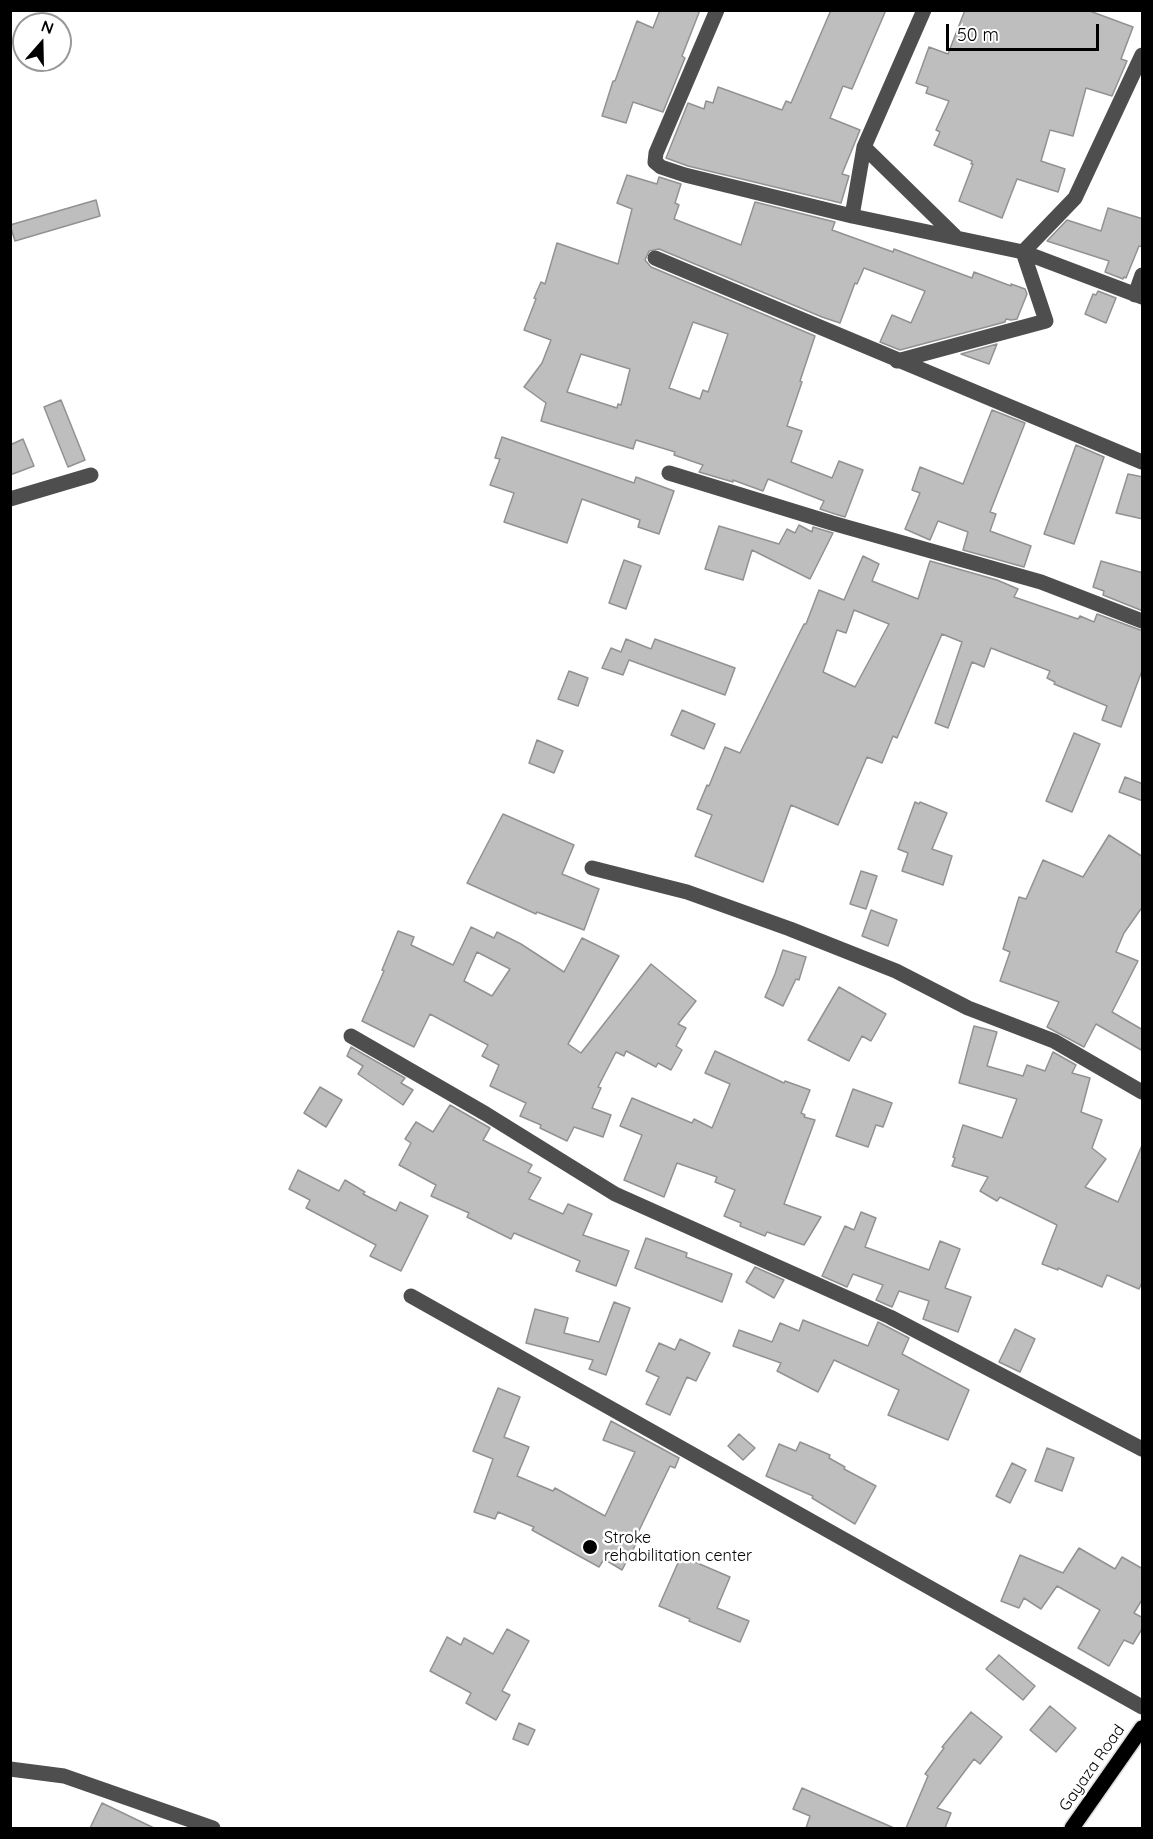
<!DOCTYPE html>
<html>
<head>
<meta charset="utf-8">
<style>
  body { margin:0 }
  #map { position:relative; width:1153px; height:1839px; overflow:hidden; background:#fff; font-family:Quicksand,sans-serif }
  canvas { display:block }
  .frame { position:absolute; inset:0; border:12px solid #000; pointer-events:none }
  .north { position:absolute; left:12px; top:12px; width:60px; height:60px; box-sizing:border-box; background:#fff; border:2px solid #999; border-radius:50%; rotate:20deg; font-size:16px; font-weight:700; line-height:24px; text-align:center; color:#000 }
  .north::after { content:''; display:block; margin:auto; width:21px; height:27px; background:#000; clip-path:polygon(50% 0,100% 100%,50% 72%,0 100%) }
  .scale { position:absolute; left:946px; top:24px; width:153px; height:27px; box-sizing:border-box; border:3px solid #000; border-top:0; padding-left:8px; font-size:18px; line-height:21px; white-space:nowrap; color:#000; -webkit-text-stroke:4px #fff; paint-order:stroke }
</style>
</head>
<body>
<div id="map">
<canvas width="1153" height="1839"></canvas>
<div class="frame"></div>
<div class="north">N</div>
<div class="scale">50 m</div>
</div>
<script>
const context = document.querySelector('canvas').getContext('2d');
context.lineJoin = 'round';
function fillPath(path, color) {
  context.fillStyle = color;
  context.fill(path, 'evenodd');
}
function toPath(rows) {
  const path = new Path2D();
  for (const r of rows) {
    path.moveTo(r[0], r[1]);
    for (let i = 2; i < r.length; i += 2) path.lineTo(r[i], r[i + 1]);
  }
  return path;
}
function stroke(path, color, width, dash) {
  context.strokeStyle = color;
  context.lineWidth = width;
  context.lineCap = dash ? 'butt' : 'round';
  context.setLineDash(dash || []);
  context.stroke(path);
}
function label(font, color, halo, rows, align = 'center') {
  context.font = font + ' Quicksand,sans-serif';
  context.lineWidth = 5;
  context.setLineDash([]);
  context.textBaseline = 'middle';
  context.strokeStyle = halo;
  context.fillStyle = color;
  for (const [text, x, y, turn = 0] of rows) {
    context.save();
    context.translate(x, y);
    context.rotate((+turn || 0) * Math.PI / 180);
    context.textAlign = isNaN(turn) ? turn : align;
    if (halo) context.strokeText(text, 0, 0);
    context.fillText(text, 0, 0);
    context.restore();
  }
}
const building = toPath([
  [660,10,700,10,682,56,685,58,663,112,633,102,626,123,602,116,613,81,615,81,637,21,653,28,660,10],
  [831,10,886,10,852,89,843,86,830,118,860,130,842,174,849,176,841,203,688,166,666,158,688,103,704,109,706,101,713,103,718,87,782,110,786,101,791,103,831,10],
  [965,10,1087,10,1133,27,1121,59,1127,61,1112,96,1086,88,1073,136,1050,130,1041,161,1065,169,1058,192,1017,179,1002,218,959,201,973,164,971,164,972,161,934,145,940,132,936,130,949,101,926,93,928,87,916,83,929,47,948,54,965,10],
  [627,175,657,184,659,177,681,184,675,203,679,205,674,219,741,245,755,202,835,222,832,230,893,252,894,249,972,278,974,272,1011,286,1011,284,1025,289,1027,294,1017,319,1011,320,1006,319,1005,322,900,350,880,342,892,315,911,323,925,291,864,268,857,284,855,283,840,323,822,317,659,249,649,251,645,260,651,267,815,336,800,381,802,382,787,426,802,431,791,462,832,478,839,461,863,470,845,517,835,514,820,509,824,501,768,479,763,491,733,480,733,482,699,472,703,465,674,455,675,452,636,440,633,449,541,421,546,403,524,387,542,363,551,340,524,330,536,299,534,298,541,282,545,284,557,243,618,264,632,209,617,203,627,175],
  [693,322,728,334,708,392,703,390,700,399,669,388,693,322],
  [581,354,630,369,621,405,618,404,617,408,567,392,581,354],
  [96,200,100,216,15,241,10,225,96,200],
  [1108,208,1143,219,1143,247,1139,246,1126,278,1124,277,1123,279,1105,272,1109,261,1047,241,1067,220,1101,231,1108,208],
  [1098,291,1116,298,1106,323,1085,314,1093,294,1096,295,1098,291],
  [997,344,989,364,961,354,997,344],
  [61,400,85,460,68,467,44,407,61,400],
  [992,410,1025,423,990,512,996,514,990,531,1031,546,1024,567,963,550,968,532,938,521,930,540,905,529,920,493,912,490,920,467,963,484,992,410],
  [502,437,634,483,636,477,674,491,659,534,638,527,640,520,582,499,567,543,504,522,514,493,490,485,500,459,495,458,502,437],
  [23,439,34,466,10,475,10,445,23,439],
  [1076,445,1104,457,1074,544,1044,534,1076,445],
  [1128,474,1143,477,1143,519,1116,513,1128,474],
  [799,525,812,532,813,527,833,533,810,579,752,550,743,580,705,569,719,526,779,544,787,529,795,533,799,525],
  [863,556,879,564,872,581,918,599,930,561,997,580,1018,589,1014,597,1078,619,1080,616,1094,622,1097,614,1143,631,1143,668,1121,727,1102,720,1107,706,1054,684,1055,682,1047,678,1050,671,991,648,984,667,972,662,948,728,935,723,962,642,942,634,897,738,893,736,882,763,867,757,838,825,791,805,763,882,695,856,712,815,697,809,707,785,709,786,725,747,740,753,804,624,806,624,819,590,844,600,863,556],
  [854,610,889,624,855,687,823,672,837,630,846,633,854,610],
  [624,560,641,566,626,609,609,603,624,560],
  [1101,561,1143,573,1143,611,1103,595,1104,591,1093,587,1101,561],
  [626,639,651,649,655,639,735,668,725,695,629,660,623,675,602,668,611,648,621,652,626,639],
  [569,671,588,678,578,706,558,699,569,671],
  [682,710,715,724,704,749,671,735,682,710],
  [1074,733,1100,744,1072,812,1046,801,1074,733],
  [537,740,563,751,554,773,529,763,537,740],
  [1125,777,1143,784,1143,801,1119,792,1125,777],
  [915,802,919,804,920,802,947,813,932,849,952,856,943,885,902,871,908,853,898,849,915,802],
  [503,814,574,845,562,874,599,889,584,930,537,912,536,914,467,883,503,814],
  [1109,835,1143,857,1143,906,1124,933,1116,952,1138,961,1112,1012,1143,1030,1143,1051,1096,1024,1084,1047,1047,1027,1059,1002,1000,981,1010,952,1003,949,1019,897,1026,899,1043,860,1083,877,1109,835],
  [861,871,877,876,866,909,850,904,861,871],
  [871,910,897,920,888,946,862,936,871,910],
  [471,927,494,938,497,932,521,944,564,972,582,938,619,956,568,1044,581,1053,651,964,696,1001,678,1024,686,1028,676,1046,682,1050,671,1070,658,1063,656,1067,626,1051,624,1056,616,1052,598,1087,601,1088,592,1108,611,1115,603,1137,574,1127,567,1141,540,1128,541,1125,520,1116,526,1103,490,1086,499,1065,482,1056,488,1045,430,1014,414,1047,362,1021,384,971,382,970,398,931,414,937,411,945,453,965,471,927],
  [477,952,510,969,492,996,464,981,477,952],
  [783,950,806,957,799,980,796,979,783,1006,765,997,775,974,783,950],
  [839,987,886,1014,871,1041,862,1036,849,1061,808,1040,839,987],
  [974,1026,997,1032,987,1066,1023,1076,1027,1065,1045,1071,1053,1052,1076,1065,1072,1073,1090,1078,1081,1112,1102,1120,1092,1148,1106,1159,1085,1187,1118,1202,1143,1143,1143,1280,1139,1289,1107,1275,1102,1287,1058,1268,1058,1270,1042,1264,1057,1225,1000,1197,997,1201,980,1191,988,1177,952,1166,955,1158,953,1157,963,1125,1002,1138,1017,1099,959,1083,974,1026],
  [351,1047,405,1078,401,1083,413,1090,403,1105,358,1074,363,1066,347,1056,351,1047],
  [715,1051,784,1083,785,1081,810,1090,801,1113,805,1115,804,1117,815,1120,784,1204,821,1217,804,1245,767,1232,765,1236,740,1226,741,1223,724,1216,735,1190,715,1182,717,1177,677,1163,664,1197,624,1180,642,1135,620,1126,632,1098,692,1123,694,1119,712,1128,730,1084,705,1073,715,1051],
  [320,1087,342,1100,326,1127,304,1113,320,1087],
  [853,1089,892,1103,883,1127,876,1125,868,1147,836,1136,853,1089],
  [450,1105,490,1128,483,1140,532,1165,528,1172,541,1178,529,1199,563,1214,568,1204,592,1214,583,1235,629,1251,616,1286,576,1271,580,1261,514,1233,511,1239,467,1217,469,1213,431,1196,436,1185,399,1165,411,1143,405,1139,416,1122,433,1132,450,1105],
  [298,1170,339,1191,345,1180,365,1192,363,1194,396,1211,400,1202,428,1216,401,1271,370,1256,376,1245,306,1208,310,1200,289,1189,298,1170],
  [861,1212,876,1218,865,1247,929,1270,940,1241,960,1249,945,1288,971,1297,958,1332,923,1319,929,1301,899,1291,892,1307,876,1300,883,1285,853,1274,847,1287,822,1276,845,1226,854,1230,861,1212],
  [646,1238,687,1253,686,1257,732,1274,722,1302,635,1268,646,1238],
  [755,1267,784,1280,774,1298,746,1282,755,1267],
  [614,1302,630,1308,606,1375,589,1369,593,1360,526,1343,535,1309,568,1318,564,1333,599,1342,614,1302],
  [803,1320,868,1346,878,1322,909,1338,902,1354,969,1390,948,1440,888,1415,899,1390,834,1360,818,1392,777,1371,781,1363,733,1346,739,1330,772,1342,780,1323,799,1331,803,1320],
  [1015,1329,1035,1339,1020,1372,999,1362,1015,1329],
  [680,1339,710,1353,696,1381,687,1377,670,1415,646,1404,659,1377,646,1371,659,1343,675,1350,680,1339],
  [498,1388,520,1397,504,1437,529,1447,517,1476,553,1491,555,1488,605,1516,635,1452,603,1440,611,1421,679,1458,675,1468,670,1466,633,1543,636,1544,622,1570,604,1559,599,1567,532,1530,534,1527,498,1512,495,1519,474,1512,493,1459,473,1451,498,1388],
  [739,1434,755,1448,743,1460,728,1446,739,1434],
  [800,1442,830,1455,829,1458,845,1467,844,1469,876,1486,855,1524,812,1498,813,1496,766,1476,779,1444,796,1451,800,1442],
  [1047,1448,1074,1458,1062,1491,1035,1481,1047,1448],
  [1012,1463,1026,1470,1010,1503,996,1496,1012,1463],
  [1079,1548,1115,1569,1122,1557,1143,1569,1143,1598,1134,1613,1143,1618,1143,1627,1133,1644,1124,1640,1109,1666,1078,1648,1100,1610,1057,1586,1041,1609,1024,1598,1019,1608,1001,1601,1020,1555,1063,1573,1079,1548],
  [681,1556,730,1577,717,1608,749,1621,740,1642,689,1621,690,1619,659,1606,681,1556],
  [507,1629,529,1641,502,1691,510,1695,496,1720,466,1703,471,1693,430,1671,447,1637,461,1645,464,1638,493,1654,507,1629],
  [999,1655,1035,1686,1023,1700,986,1669,999,1655],
  [1050,1706,1076,1728,1056,1752,1030,1730,1050,1706],
  [971,1712,1002,1737,980,1764,974,1759,937,1808,951,1813,945,1828,906,1828,928,1776,925,1774,944,1748,942,1747,971,1712],
  [519,1723,535,1730,528,1745,513,1739,519,1723],
  [802,1788,894,1828,806,1828,810,1816,793,1809,802,1788],
  [102,1803,154,1828,90,1828,102,1803]
]);
fillPath(building, '#bebebe');
stroke(building, '#929292', 1.5);
const major = toPath([
  [1072,1828,1142,1728]
]);
stroke(major, '#dbdbdb', 18);
stroke(toPath([
  [717,10,656,153,655,162,661,167,685,175,852,216,1023,252,1142,297],
  [864,147,955,236],
  [852,216,864,147,924,10],
  [655,258,1142,462],
  [1135,295,1142,275],
  [897,361,1046,321,1023,252,1075,198,1142,55],
  [669,473,832,523,1041,582,1142,621],
  [10,499,91,475],
  [592,868,687,892,790,929,896,971,968,1008,1054,1041,1142,1092],
  [351,1036,486,1114,615,1194,890,1317,1142,1449],
  [411,1296,1142,1707],
  [10,1769,64,1776,213,1828]
]), '#4e4e4e', 15);
stroke(major, '#000', 15);
for (const [x, y, r, color] of [
  [590,1547,8,"#000"]
]) {
  const dot = new Path2D();
  dot.arc(x, y, r, 0, 2 * Math.PI);
  context.fillStyle = color;
  context.fill(dot);
  stroke(dot, '#fff', 2);
}
label('16px', '#000', '#fff', [
  ["Stroke",604,1538],
  ["rehabilitation center",604,1556]
], 'left');
label('16px', '#000', '#fff', [
  ["Gayaza Road",1092,1768,-55]
]);
</script>
</body>
</html>
